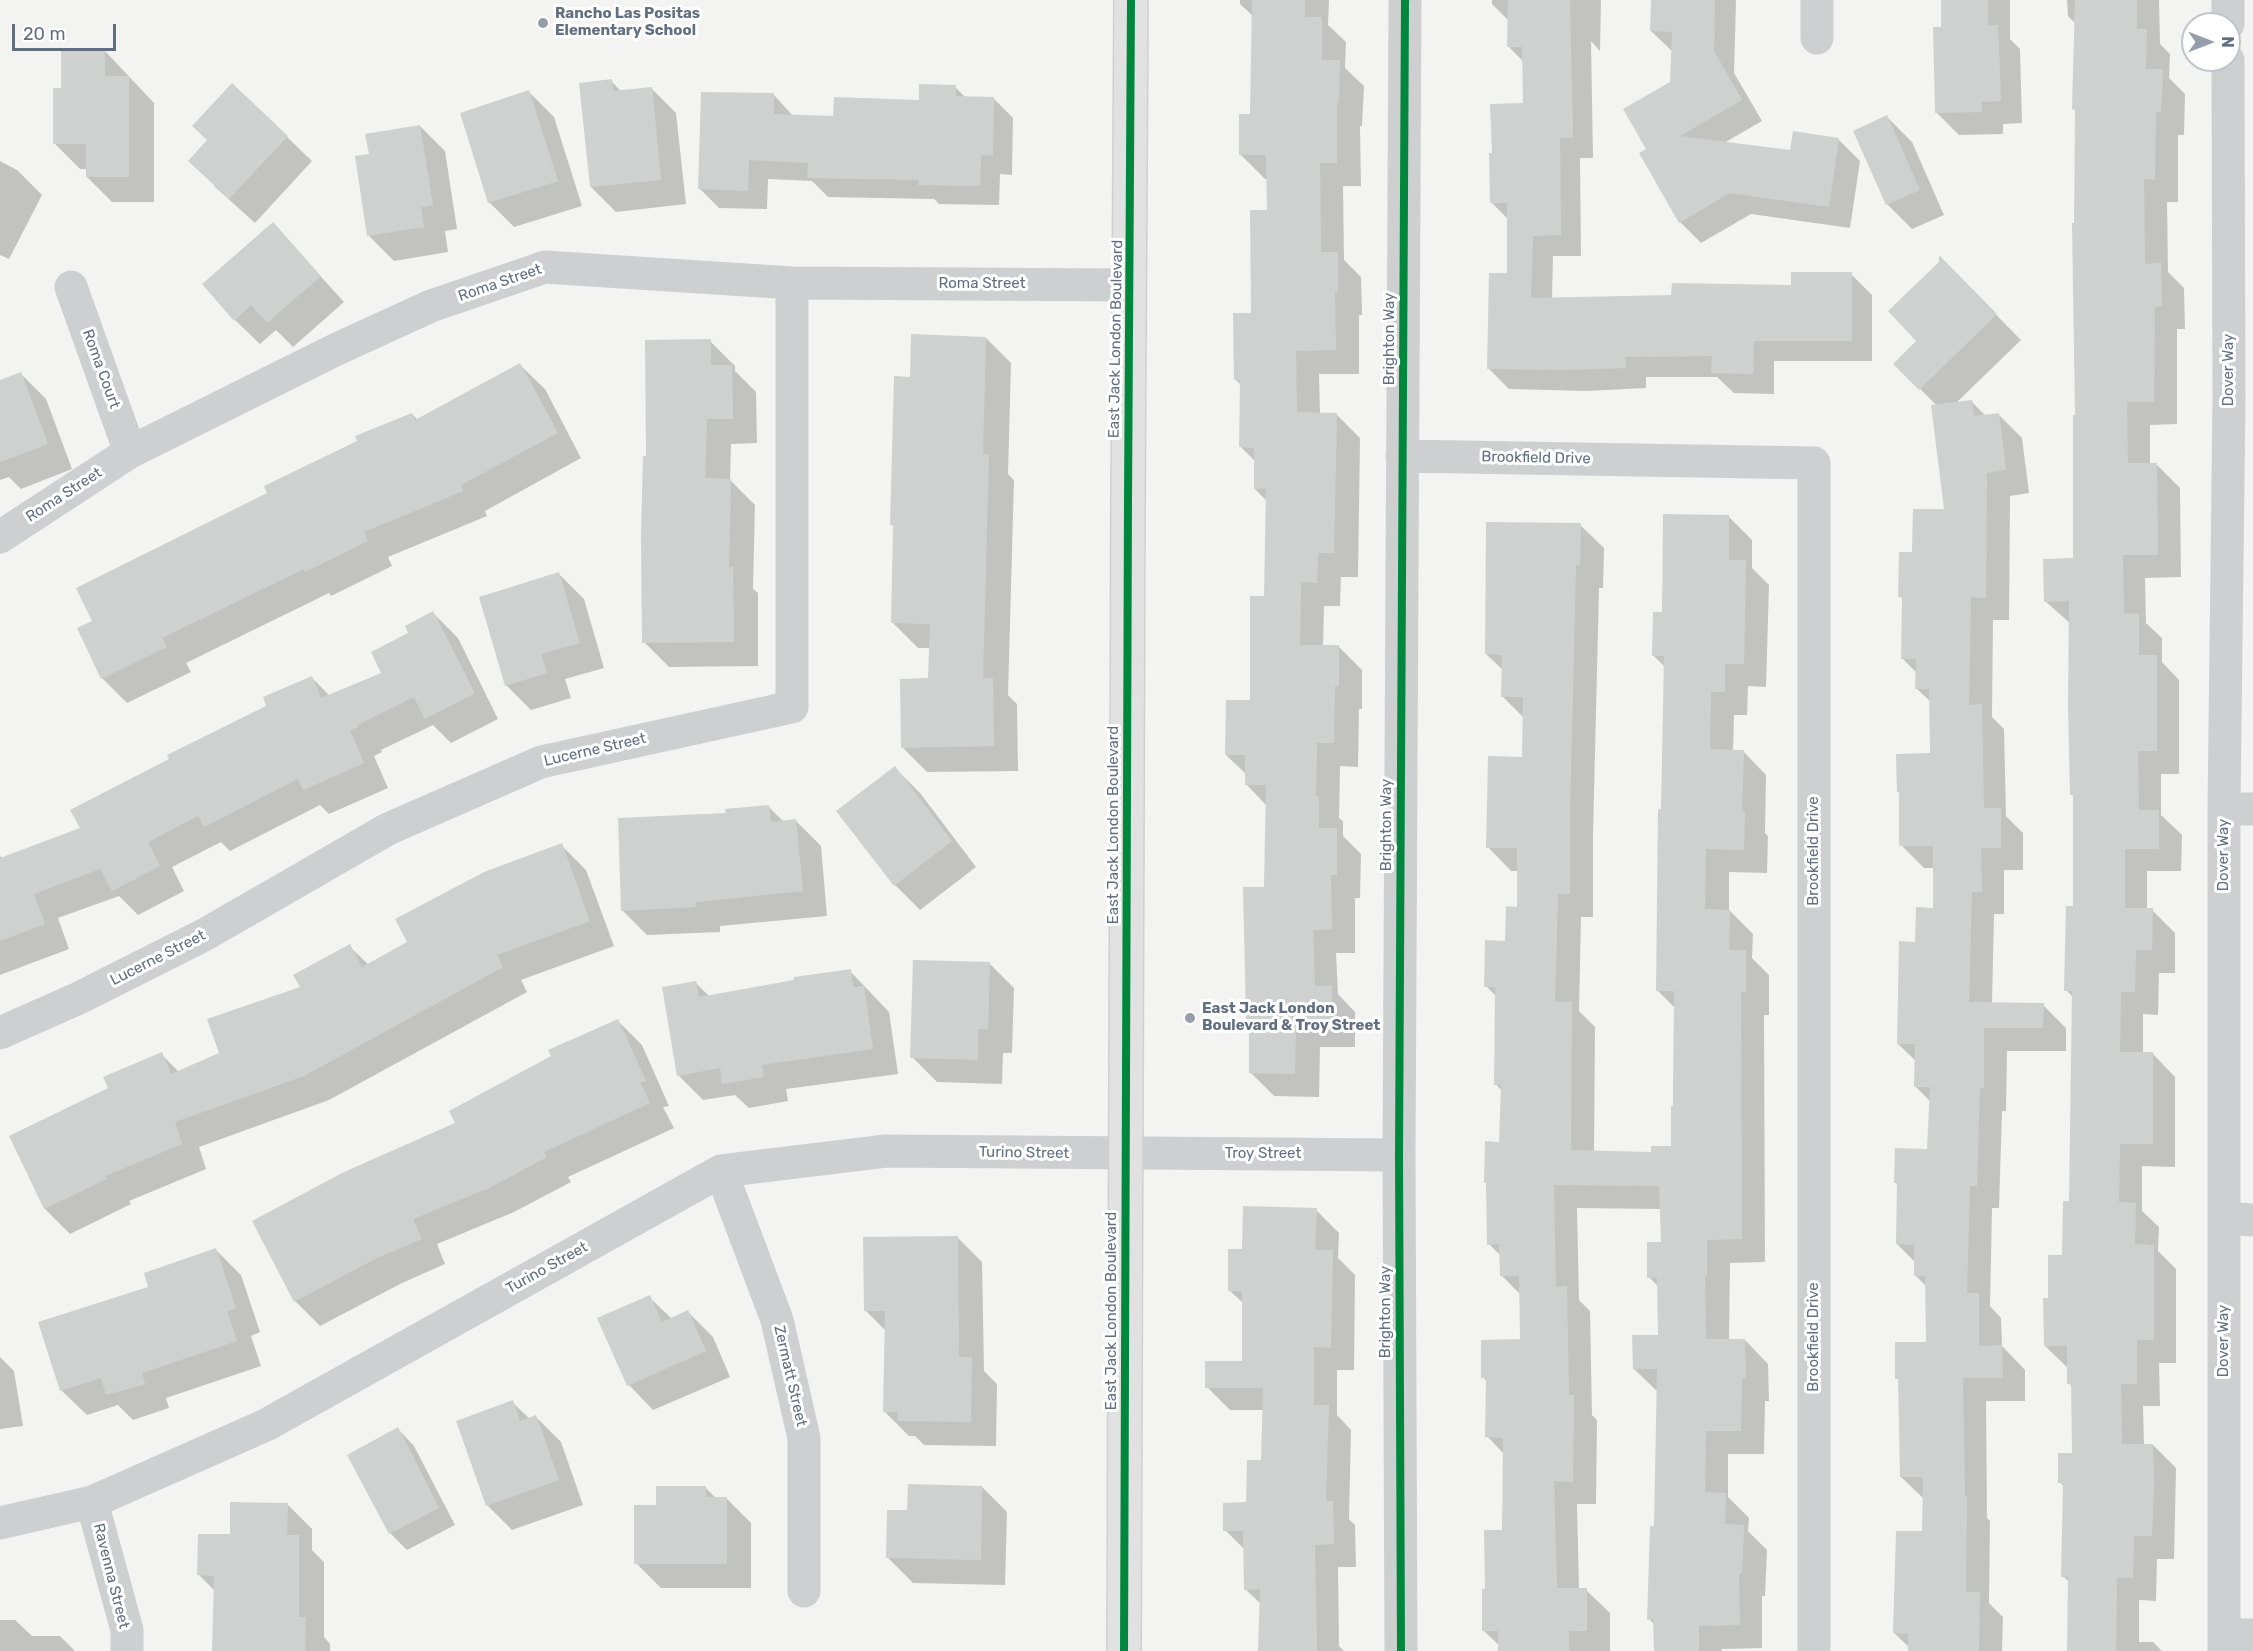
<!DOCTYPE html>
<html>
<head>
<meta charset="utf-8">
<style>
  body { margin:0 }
  #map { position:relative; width:2253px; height:1651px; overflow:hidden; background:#f3f4f1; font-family:Rubik,sans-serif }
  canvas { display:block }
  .north { position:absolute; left:2181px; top:12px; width:60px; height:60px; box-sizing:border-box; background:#fff; border:2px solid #c0c5cd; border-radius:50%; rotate:90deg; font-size:16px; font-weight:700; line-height:24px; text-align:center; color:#626f83 }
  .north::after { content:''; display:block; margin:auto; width:21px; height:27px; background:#959eaa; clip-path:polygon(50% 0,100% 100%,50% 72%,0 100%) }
  .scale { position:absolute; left:12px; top:24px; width:104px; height:27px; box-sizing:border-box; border:3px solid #626f83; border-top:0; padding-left:8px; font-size:18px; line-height:21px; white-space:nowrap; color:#626f83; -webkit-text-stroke:4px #fff; paint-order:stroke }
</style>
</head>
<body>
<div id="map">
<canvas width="2253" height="1651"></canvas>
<div class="north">N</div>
<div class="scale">20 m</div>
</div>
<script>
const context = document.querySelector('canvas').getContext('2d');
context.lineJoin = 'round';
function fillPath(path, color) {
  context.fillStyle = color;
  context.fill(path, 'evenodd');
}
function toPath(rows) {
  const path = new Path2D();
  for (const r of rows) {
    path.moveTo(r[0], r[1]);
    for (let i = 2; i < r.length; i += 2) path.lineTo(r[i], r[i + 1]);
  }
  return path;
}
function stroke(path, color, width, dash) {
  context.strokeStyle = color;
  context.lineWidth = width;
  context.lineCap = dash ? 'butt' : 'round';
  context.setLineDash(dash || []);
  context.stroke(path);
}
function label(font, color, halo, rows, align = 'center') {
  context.font = font + ' Rubik,sans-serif';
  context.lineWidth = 6;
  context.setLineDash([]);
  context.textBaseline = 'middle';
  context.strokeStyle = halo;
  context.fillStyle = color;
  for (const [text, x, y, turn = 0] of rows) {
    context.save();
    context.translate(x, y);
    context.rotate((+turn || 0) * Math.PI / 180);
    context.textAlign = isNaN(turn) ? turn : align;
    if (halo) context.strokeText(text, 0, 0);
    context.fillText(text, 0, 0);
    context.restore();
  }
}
fillPath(toPath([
  [1240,0,1329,0,1328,25,1346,42,1345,68,1364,86,1362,126,1360,126,1361,186,1343,186,1344,260,1361,277,1362,315,1359,315,1359,374,1319,374,1320,414,1336,414,1360,438,1358,577,1341,577,1340,606,1324,606,1323,646,1338,646,1362,670,1362,709,1359,709,1358,767,1340,766,1339,818,1343,821,1343,836,1361,854,1360,898,1355,898,1355,953,1336,953,1338,994,1355,1012,1355,1047,1320,1047,1319,1097,1274,1096,1250,1072,1251,1023,1248,1020,1266,888,1267,806,1246,784,1246,774,1226,755,1251,702,1265,598,1267,501,1255,489,1256,462,1241,447,1242,386,1235,379,1253,315,1268,211,1268,179,1265,179,1241,155,1252,115,1253,16,1240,4],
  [1492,0,1601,0,1600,51,1591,41,1593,158,1580,158,1581,256,1553,256,1552,299,1673,296,1792,287,1851,274,1872,295,1872,361,1774,361,1774,394,1734,393,1717,377,1646,377,1646,388,1587,391,1509,389,1488,368,1509,275,1509,220,1492,203,1525,105,1524,62,1509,47,1509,21,1492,4],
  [1652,0,1736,0,1734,73,1762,121,1724,143,1791,152,1839,140,1860,161,1850,228,1751,214,1701,243,1680,222,1648,149,1672,83,1673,52,1651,31],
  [1943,0,2010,0,2010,39,2020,49,2022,123,2003,124,2003,134,1959,135,1936,112],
  [2067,0,2159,0,2160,44,2170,54,2169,78,2185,94,2184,135,2178,135,2178,202,2167,202,2168,272,2184,288,2185,329,2177,329,2177,424,2150,425,2150,465,2157,465,2180,488,2181,577,2145,578,2146,623,2162,638,2162,662,2179,680,2179,774,2161,774,2161,815,2182,835,2181,871,2147,871,2147,910,2152,910,2175,933,2175,973,2159,973,2158,1015,2143,1014,2143,1053,2152,1053,2175,1077,2175,1167,2142,1166,2142,1211,2159,1227,2158,1251,2176,1269,2176,1363,2159,1363,2160,1406,2143,1406,2144,1445,2153,1445,2176,1468,2174,1559,2157,1559,2156,1601,2139,1600,2139,1642,2153,1642,2162,1651,2069,1651,2070,1583,2063,1576,2064,1487,2060,1482,2073,1455,2072,1387,2069,1383,2069,1369,2045,1346,2049,1300,2063,1257,2070,1203,2073,997,2066,990,2074,908,2075,797,2071,794,2071,624,2045,601,2075,560,2077,112,2074,109,2076,24,2068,16],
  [105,51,154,103,154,202,112,202,87,177,87,169,80,169,55,144,63,89],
  [611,81,622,92,651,88,676,113,686,204,616,212,591,187],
  [955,87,966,98,993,98,1013,118,1012,175,1000,174,999,205,939,204,934,199,828,197,812,181,768,179,767,209,719,208,700,189,774,95,793,116,834,117,921,101],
  [529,92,554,117,582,206,514,227,489,202],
  [1887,117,1912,142,1944,215,1912,229,1887,204],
  [420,126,445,151,457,229,445,231,448,252,394,261,369,236,370,155],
  [287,137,312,161,255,223,214,186,208,141],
  [0,161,17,170,42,195,9,259,0,255],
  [273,224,344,302,293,347,276,330,260,344,235,320],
  [1940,258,2021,340,1956,403,1971,401,1986,416,1999,415,2022,438,2029,493,2010,496,2009,620,1993,620,1992,717,2004,729,2006,816,2023,833,2023,870,2004,870,2004,914,1994,914,1992,1004,2043,1005,2066,1028,2066,1051,2007,1051,2006,1111,2002,1111,1999,1208,1992,1208,1990,1306,2001,1318,2002,1346,2025,1370,2025,1401,1986,1401,1987,1518,1990,1521,1989,1603,2003,1617,2002,1651,1910,1651,1910,1648,1894,1633,1923,1533,1924,1499,1901,1477,1899,1381,1897,1378,1927,1343,1927,1287,1915,1275,1915,1262,1897,1244,1899,1186,1896,1183,1929,1150,1931,1102,1916,1087,1916,1061,1898,1044,1917,943,1934,909,1934,868,1924,868,1901,845,1901,794,1898,792,1931,755,1931,702,1917,689,1917,673,1902,658,1903,600,1900,596,1914,553,1946,511,1937,406,1896,364,1919,341],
  [986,338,1011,363,1008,474,1014,480,1008,695,1017,704,1018,771,927,772,902,747,930,680,931,648,918,648,893,623,895,528,891,524,911,378],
  [710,341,735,366,735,371,756,392,757,443,731,444,730,480,755,505,753,589,758,593,758,666,669,667,644,642],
  [520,365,545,389,581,458,485,511,487,516,388,557,392,566,331,596,329,593,186,663,191,672,127,703,102,678,94,621,269,494,412,414,418,420],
  [21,374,46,399,72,469,21,489,9,477,0,480,0,382],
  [1729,517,1752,540,1752,568,1769,585,1766,687,1748,686,1747,715,1734,715,1733,751,1743,751,1766,775,1765,833,1768,836,1767,873,1729,872,1729,910,1753,934,1752,958,1769,975,1769,1015,1764,1015,1765,1262,1730,1263,1729,1340,1745,1340,1768,1364,1769,1401,1765,1401,1764,1454,1728,1454,1728,1497,1749,1518,1748,1531,1767,1550,1765,1596,1762,1596,1762,1648,1721,1649,1722,1651,1655,1651,1655,1625,1649,1619,1655,1527,1658,1392,1634,1369,1659,1336,1659,1287,1649,1277,1662,1243,1661,1209,1577,1208,1579,1300,1590,1311,1592,1415,1597,1420,1596,1504,1577,1504,1579,1590,1586,1590,1610,1613,1610,1651,1500,1651,1500,1646,1483,1630,1487,1591,1504,1531,1504,1454,1487,1436,1488,1382,1483,1377,1522,1340,1520,1294,1501,1275,1501,1256,1489,1244,1488,1185,1485,1182,1501,1143,1502,1091,1496,1084,1497,997,1486,986,1506,942,1518,908,1518,871,1511,871,1488,847,1523,758,1524,718,1502,696,1503,670,1486,654,1580,525,1604,548,1603,588,1599,588,1593,835,1593,917,1581,917,1579,1011,1595,1027,1594,1152,1653,1153,1672,1148,1675,1008,1657,990,1665,667,1653,655,1663,614],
  [559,574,584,599,604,668,565,679,571,698,531,710,506,685],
  [433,613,458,638,498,719,451,743,433,725,381,750,382,752,374,756,388,788,329,814,320,805,230,851,221,842,172,867,184,891,138,915,119,896,58,918,69,949,0,975,0,856,3,859,82,829,171,760,268,706,312,678,330,696,383,674,410,634],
  [895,768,920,793,976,867,920,910,895,885,839,811],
  [769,807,784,822,796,821,821,846,827,916,720,926,720,932,647,935,622,910,727,814],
  [561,845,586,870,614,946,521,980,527,992,329,1100,199,1147,206,1169,129,1201,131,1204,70,1234,45,1209,11,1136,110,1089,161,1054,179,1072,221,1054,302,988,349,946,369,965,409,943],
  [989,963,1014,988,1012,1053,1003,1053,1002,1084,937,1082,912,1057],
  [850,971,889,1012,898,1074,786,1089,788,1101,749,1108,735,1095,703,1100,678,1075,696,983,709,996],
  [617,1020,642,1045,669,1106,663,1107,674,1128,568,1177,571,1182,514,1212,437,1244,445,1264,402,1283,320,1326,295,1301,457,1124],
  [1316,1210,1339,1233,1338,1258,1355,1275,1354,1370,1337,1370,1337,1415,1351,1430,1349,1519,1355,1525,1356,1567,1338,1567,1339,1646,1344,1651,1260,1651,1261,1604,1245,1589,1245,1550,1225,1530,1247,1504,1263,1462,1264,1410,1230,1410,1207,1387,1244,1362,1244,1304,1229,1290,1244,1251],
  [957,1237,982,1262,984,1371,997,1384,996,1446,924,1445,915,1436,909,1436,884,1411,886,1331,866,1311],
  [216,1250,241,1275,260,1332,251,1336,261,1366,166,1398,169,1408,133,1420,118,1405,87,1415,62,1391,40,1323,150,1288],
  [649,1297,672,1319,688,1312,713,1337,730,1377,653,1410,629,1385,599,1319],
  [0,1357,14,1371,23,1426,0,1429],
  [512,1402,530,1419,536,1417,561,1442,583,1505,512,1530,487,1505],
  [398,1429,414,1446,455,1525,407,1550,390,1533],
  [982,1487,1007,1512,1005,1585,913,1583,888,1558,909,1512],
  [706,1488,716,1498,726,1498,751,1523,751,1588,661,1588,636,1563],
  [287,1504,312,1529,312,1550,324,1562,324,1637,330,1644,330,1651,213,1651,215,1591,199,1575,232,1536],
  [0,1620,15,1620,32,1636,60,1636,75,1651,0,1651]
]), '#0003');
fillPath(toPath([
  [1252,0,1305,0,1305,17,1322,17,1322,60,1340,60,1339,103,1337,103,1337,163,1320,163,1321,252,1338,252,1338,292,1335,292,1336,350,1296,351,1297,412,1337,413,1334,553,1318,553,1317,583,1301,582,1300,645,1339,645,1339,686,1335,686,1334,743,1317,743,1316,796,1319,796,1319,828,1337,828,1337,875,1331,875,1332,929,1313,930,1315,986,1332,986,1332,1024,1296,1024,1295,1074,1249,1073,1249,1021,1246,1021,1243,887,1264,887,1266,785,1245,785,1245,755,1225,755,1226,700,1250,700,1250,596,1264,596,1266,489,1254,489,1254,448,1239,447,1240,380,1234,380,1233,313,1251,313,1250,210,1267,210,1266,155,1239,155,1239,114,1250,114],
  [1508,0,1570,0,1573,138,1560,138,1561,235,1533,236,1531,298,1671,295,1672,283,1791,285,1791,272,1852,272,1852,341,1754,341,1753,374,1711,373,1712,356,1625,357,1626,368,1565,370,1487,369,1489,273,1507,273,1507,203,1490,203,1489,153,1492,153,1490,104,1523,103,1522,47,1507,47],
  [1651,0,1715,0,1714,51,1742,100,1680,136,1790,150,1793,131,1839,138,1829,207,1730,193,1679,223,1639,153,1646,149,1623,109,1670,82,1672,32,1650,31],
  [1941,0,1988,0,1988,26,1998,25,2001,101,1981,102,1982,112,1935,113,1933,27,1941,27],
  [2075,0,2137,0,2137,29,2147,29,2146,69,2163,69,2161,112,2156,112,2155,180,2144,179,2145,264,2161,263,2162,306,2155,307,2154,402,2127,402,2128,463,2157,463,2158,555,2123,555,2124,613,2139,614,2139,655,2157,655,2157,751,2138,751,2139,810,2159,810,2159,849,2125,849,2125,908,2153,908,2152,950,2136,950,2135,992,2121,992,2120,1052,2153,1052,2153,1144,2120,1144,2119,1202,2136,1203,2135,1244,2154,1245,2154,1340,2137,1340,2137,1384,2121,1384,2122,1444,2153,1444,2154,1482,2152,1536,2134,1536,2133,1578,2117,1578,2116,1651,2067,1651,2068,1577,2061,1577,2063,1483,2058,1483,2058,1453,2072,1453,2071,1384,2067,1384,2067,1346,2044,1346,2043,1298,2048,1298,2048,1255,2062,1255,2063,1201,2069,1201,2072,991,2064,991,2066,906,2073,906,2073,795,2070,795,2068,704,2069,601,2044,602,2043,559,2073,558,2073,415,2075,415,2072,223,2074,223,2075,110,2072,109],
  [61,49,105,49,105,76,129,76,129,177,86,177,86,144,53,144,53,88,61,88],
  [612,79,613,91,652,87,661,180,590,187,579,83],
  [232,83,288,136,229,199,188,161,207,140,192,126],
  [919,84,956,85,956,96,994,97,993,156,981,155,980,186,918,185,918,180,807,178,808,163,749,160,748,191,698,189,701,92,774,93,774,114,833,116,834,97,919,100],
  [529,90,558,181,488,203,460,113],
  [1887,115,1920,190,1886,205,1853,131],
  [420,125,433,205,421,207,424,227,367,236,355,156,369,154,365,134],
  [273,222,321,276,267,323,251,305,234,321,202,284],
  [1939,255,1997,314,1919,390,1893,364,1916,341,1888,311,1939,262],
  [911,334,986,337,983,454,989,454,983,678,993,678,994,746,901,748,900,679,928,678,930,624,891,623,893,525,890,525,894,376,910,377],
  [711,339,711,365,732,365,733,419,707,419,705,478,731,479,729,567,733,567,734,642,642,643,641,536,643,456,646,456,645,340],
  [520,363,558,433,461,485,463,491,364,532,368,541,305,572,304,569,162,638,167,647,101,679,77,628,92,621,76,588,267,493,264,486,357,441,355,436,412,413,415,420],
  [21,372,48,444,0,462,0,380],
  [1972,400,1974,416,1999,413,2006,470,1987,473,1986,598,1971,597,1969,705,1982,704,1984,808,2001,808,2001,848,1981,848,1982,892,1972,892,1969,1002,2044,1003,2043,1028,1984,1028,1984,1088,1980,1088,1977,1186,1970,1186,1967,1293,1979,1293,1979,1346,2002,1345,2003,1378,1963,1378,1965,1496,1967,1496,1966,1592,1980,1592,1979,1651,1908,1651,1908,1634,1893,1633,1896,1531,1922,1531,1923,1477,1900,1477,1898,1379,1895,1379,1895,1342,1926,1342,1925,1276,1914,1276,1914,1245,1896,1244,1897,1183,1894,1183,1895,1148,1927,1149,1930,1087,1914,1087,1915,1044,1897,1044,1899,941,1915,942,1916,907,1933,908,1933,846,1899,846,1899,792,1897,792,1896,754,1930,753,1929,689,1915,689,1916,659,1901,659,1902,597,1898,597,1899,552,1912,552,1913,509,1944,509,1931,405],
  [1663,514,1729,515,1729,560,1746,560,1744,664,1725,664,1725,692,1711,692,1710,749,1744,750,1742,811,1745,811,1744,850,1706,849,1705,909,1730,910,1729,950,1746,950,1746,992,1741,992,1742,1239,1707,1240,1707,1276,1705,1276,1706,1339,1745,1339,1746,1378,1742,1379,1741,1431,1706,1431,1705,1492,1726,1493,1725,1524,1744,1525,1742,1573,1739,1573,1740,1625,1699,1626,1699,1651,1654,1651,1653,1619,1647,1620,1650,1526,1654,1526,1657,1369,1633,1369,1632,1335,1658,1335,1657,1278,1647,1278,1647,1242,1661,1242,1659,1186,1554,1185,1556,1287,1567,1286,1569,1395,1574,1395,1573,1482,1554,1481,1557,1588,1587,1588,1587,1631,1569,1631,1569,1651,1498,1651,1498,1631,1482,1631,1482,1589,1485,1589,1484,1530,1502,1530,1503,1438,1485,1437,1486,1377,1481,1378,1481,1340,1520,1339,1519,1276,1500,1276,1499,1244,1487,1245,1486,1183,1484,1183,1485,1141,1499,1142,1501,1085,1494,1085,1495,987,1484,987,1485,940,1505,941,1506,906,1517,907,1517,848,1486,848,1488,756,1522,757,1523,697,1501,697,1502,655,1485,654,1486,522,1581,523,1580,565,1576,565,1570,811,1570,894,1558,894,1555,1002,1572,1002,1571,1150,1651,1152,1651,1146,1671,1146,1671,1106,1673,1106,1674,991,1656,991,1658,809,1661,809,1664,656,1652,656,1653,612,1662,612],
  [559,572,580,643,541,654,547,673,505,686,479,597],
  [433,611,475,693,425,719,414,697,357,725,358,727,350,730,364,763,303,790,298,779,204,827,198,816,148,842,160,866,112,891,100,869,34,894,45,924,0,941,0,858,80,828,70,810,169,759,167,755,266,706,263,697,312,676,321,698,381,673,371,652,408,633,405,626],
  [895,766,952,841,894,886,836,811],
  [769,805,771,822,796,819,803,891,696,902,696,907,621,911,618,818,726,813,725,809],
  [562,843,590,921,497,955,503,967,304,1076,175,1122,182,1144,105,1176,107,1179,44,1209,9,1136,108,1088,103,1077,162,1052,171,1074,219,1053,207,1019,300,987,293,975,350,944,362,967,407,942,395,919,484,872],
  [913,960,990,962,988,1029,978,1029,978,1060,910,1058],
  [851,969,853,987,864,986,873,1049,762,1065,764,1077,722,1084,720,1068,677,1076,662,987,696,981,699,997,794,980,794,977],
  [618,1019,646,1081,640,1082,650,1103,544,1152,547,1157,489,1188,413,1219,422,1239,377,1258,294,1302,252,1221,344,1172,455,1123,449,1111,551,1056,548,1050],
  [1243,1206,1317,1208,1315,1250,1333,1250,1331,1348,1314,1347,1314,1405,1329,1405,1326,1501,1333,1501,1334,1544,1315,1545,1317,1651,1258,1651,1260,1589,1244,1590,1243,1531,1223,1531,1223,1503,1246,1502,1247,1460,1261,1460,1263,1388,1205,1388,1205,1361,1242,1361,1242,1291,1228,1291,1228,1249,1242,1249],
  [958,1236,959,1357,972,1357,971,1422,898,1421,898,1412,883,1412,885,1311,864,1311,863,1237],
  [216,1248,236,1308,227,1311,237,1341,142,1373,145,1384,106,1395,101,1378,60,1391,38,1322,148,1287,144,1273],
  [650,1295,662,1322,688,1310,706,1351,627,1386,597,1318],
  [513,1400,520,1421,536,1415,559,1480,486,1506,456,1421],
  [398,1427,439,1508,389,1534,347,1455],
  [908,1484,982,1486,981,1560,886,1558,887,1510,907,1510],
  [656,1486,706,1486,706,1497,727,1497,727,1564,634,1564,634,1505,656,1505],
  [230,1502,288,1503,287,1535,299,1535,299,1617,306,1617,305,1651,212,1651,214,1576,197,1575,198,1534,230,1534]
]), '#cfd1d1');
const secondary = toPath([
  [1124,1651,1128,500,1131,0]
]);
stroke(secondary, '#cfd1d1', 36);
stroke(toPath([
  [1817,0,1817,38],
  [2228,0,2228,24],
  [71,287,130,452],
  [1402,456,1814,463,1814,1651],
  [0,537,130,452,337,349,431,306,545,267,792,283,1130,285],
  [2224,809,2253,809],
  [0,1033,79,998,204,935,388,829,541,762,792,707,792,283],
  [721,1171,777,1320,804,1438,804,1591],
  [2224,1218,2253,1220],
  [92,1502,127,1630,127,1651],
  [0,1523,92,1502,266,1425,721,1171,886,1151,1399,1155],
  [2224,1635,2253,1635],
  [1401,1651,1399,1155,1405,0],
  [2224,1651,2224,809,2229,400,2228,60]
]), '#cecfd0', 33);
stroke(secondary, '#e1e1e2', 33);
stroke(toPath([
  [1124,1651,1128,500,1131,0],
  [1401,1651,1399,1155,1405,0]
]), '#00873e', 8);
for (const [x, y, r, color] of [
  [543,23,6,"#959eaa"],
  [1190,1018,6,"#959eaa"]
]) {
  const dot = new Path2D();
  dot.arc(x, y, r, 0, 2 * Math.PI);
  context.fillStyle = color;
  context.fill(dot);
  stroke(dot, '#fff', 2);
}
label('bold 15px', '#626f83', '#fff', [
  ["Rancho Las Positas",555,14],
  ["Elementary School",555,31],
  ["East Jack London",1202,1009],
  ["Boulevard & Troy Street",1202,1026]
], 'left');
label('15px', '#626f83', '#fff', [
  ["Roma Street",500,283,-19],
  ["Roma Street",982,284],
  ["East Jack London Boulevard",1116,339,-89],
  ["Brighton Way",1390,339,-90],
  ["Roma Court",101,369,70],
  ["Dover Way",2229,370,-90],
  ["Brookfield Drive",1536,458,1],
  ["Roma Street",64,495,-33],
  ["Lucerne Street",595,750,-13],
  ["East Jack London Boulevard",1114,825,-90],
  ["Brighton Way",1387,825,-90],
  ["Brookfield Drive",1814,851,-90],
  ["Dover Way",2224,855,-90],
  ["Lucerne Street",158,958,-27],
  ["Turino Street",1024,1153,1],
  ["Troy Street",1263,1154],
  ["Turino Street",547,1268,-29],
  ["East Jack London Boulevard",1112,1311,-90],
  ["Brighton Way",1386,1312,-90],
  ["Brookfield Drive",1814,1337,-90],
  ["Dover Way",2224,1341,-90],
  ["Zermatt Street",790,1376,77],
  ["Ravenna Street",111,1576,76]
]);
</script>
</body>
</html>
